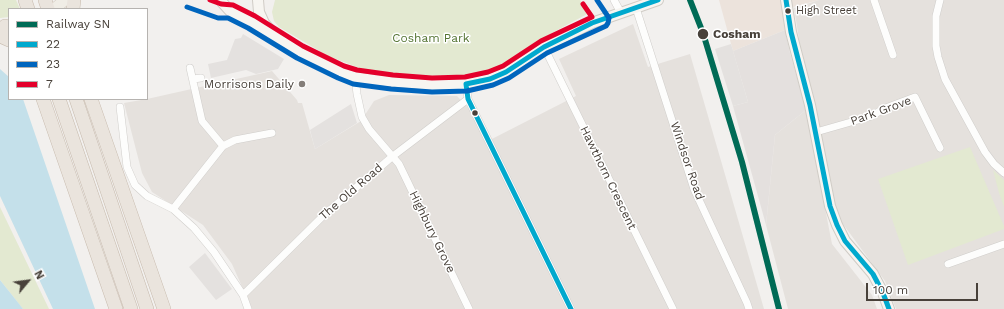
<!DOCTYPE html>
<html>
<head>
<meta charset="utf-8">
<style>
  body { margin:0 }
  #map { position:relative; width:1004px; height:309px; overflow:hidden; background:#f2f0ee; font-family:"Work Sans",sans-serif }
  canvas { display:block }
  .legend { position:absolute; left:8px; top:8px; width:140px; height:92px; box-sizing:border-box; background:#fff; border:1px solid #b6b3b0; margin:0; padding:5px 7px; list-style:none; font-size:12px; color:#48413a }
  .legend li { display:flex; align-items:center; gap:8px; height:20px }
  .legend b { width:20px; border:1px solid #b6b3b0 }
  .north { position:absolute; left:8px; top:261px; width:40px; height:40px; -webkit-text-stroke:3px #fff; paint-order:stroke; rotate:61deg; font-size:11px; font-weight:700; line-height:16px; text-align:center; color:#48413a }
  .north::after { content:''; display:block; margin:auto; width:14px; height:18px; background:#48413a; clip-path:polygon(50% 0,100% 100%,50% 72%,0 100%) }
  .scale { position:absolute; left:866px; top:283px; width:112px; height:18px; box-sizing:border-box; border:2px solid #48413a; border-top:0; padding-left:5px; font-size:12px; line-height:14px; white-space:nowrap; color:#48413a; -webkit-text-stroke:3px #fff; paint-order:stroke }
</style>
</head>
<body>
<div id="map">
<canvas width="1004" height="309"></canvas>
<ul class="legend">
<li><b style="height:5px;background:#006b56"></b>Railway SN</li>
<li><b style="height:5px;background:#00a9ce"></b>22</li>
<li><b style="height:5px;background:#0065bd"></b>23</li>
<li><b style="height:5px;background:#e4002b"></b>7</li>
</ul>
<div class="north">N</div>
<div class="scale">100 m</div>
</div>
<script>
const context = document.querySelector('canvas').getContext('2d');
context.lineJoin = 'round';
function fillPath(path, color) {
  context.fillStyle = color;
  context.fill(path, 'evenodd');
}
function toPath(rows) {
  const path = new Path2D();
  for (const r of rows) {
    path.moveTo(r[0], r[1]);
    for (let i = 2; i < r.length; i += 2) path.lineTo(r[i], r[i + 1]);
  }
  return path;
}
function stroke(path, color, width, dash) {
  context.strokeStyle = color;
  context.lineWidth = width;
  context.lineCap = dash ? 'butt' : 'round';
  context.setLineDash(dash || []);
  context.stroke(path);
}
function label(font, color, halo, rows, align = 'center') {
  context.font = font + ' "Work Sans",sans-serif';
  context.lineWidth = 3;
  context.setLineDash([]);
  context.textBaseline = 'middle';
  context.strokeStyle = halo;
  context.fillStyle = color;
  for (const [text, x, y, turn = 0] of rows) {
    context.save();
    context.translate(x, y);
    context.rotate((+turn || 0) * Math.PI / 180);
    context.textAlign = isNaN(turn) ? turn : align;
    if (halo) context.strokeText(text, 0, 0);
    context.fillText(text, 0, 0);
    context.restore();
  }
}
fillPath(toPath([
  [819,0,1004,0,1004,309,896,309,885,281,837,216,799,39,794,8],
  [633,24,648,67,690,54,764,309,252,309,232,264,203,225,152,192,142,173,124,103,147,99,272,71,297,100,298,103,302,103,315,149,361,121,374,101,389,95,457,96,471,111,486,142,576,96,559,59],
  [806,110,832,244,872,295,877,309,788,309,766,225,775,135]
]), '#e5e1dd');
fillPath(toPath([
  [719,0,819,0,782,10,785,30,733,51]
]), '#ece3dc');
fillPath(toPath([
  [785,30,790,53,806,110,775,135,766,225,733,106,748,102,733,51]
]), '#e4e0de');
fillPath(toPath([
  [0,0,16,0,20,9,9,9,9,17,0,18],
  [275,0,580,0,589,13,537,41,497,68,476,75,423,76,398,75,362,69,328,56,279,27,274,21,272,12],
  [970,147,1004,226,1004,229,908,265,878,179],
  [993,170,1004,180,1004,207,999,193],
  [0,207,49,309,23,309,0,280]
]), '#e3e9d1');
fillPath(toPath([
  [243,34,284,59,278,69,256,74,246,70,211,78,208,64,227,60,235,39,241,38],
  [731,44,748,102,733,106,715,49],
  [351,104,357,123,315,149,310,130],
  [205,253,232,289,216,300,189,267]
]), '#e4e1df');
fillPath(toPath([
  [0,69,9,77,9,99,23,99,95,309,53,309,0,196],
  [0,280,20,305,23,309,0,309]
]), '#c4e0ea');
const street = toPath([
  [614,0,621,13],
  [874,0,893,55],
  [940,0,936,16,936,46,938,57,945,79,985,152,994,164,1004,173],
  [636,8,694,189,747,303,749,309],
  [544,47,673,309],
  [190,68,202,121,223,146],
  [355,77,357,94,362,117,369,129,399,164,469,309],
  [193,79,201,78],
  [466,84,468,99,571,309],
  [120,107,127,167,135,185,147,196,173,209,194,228,214,252,243,295,248,309],
  [816,132,872,116,883,109,915,97,940,148],
  [173,209,223,146,235,140,272,133],
  [948,264,1004,244],
  [243,295,324,215,393,156,468,99]
]);
const secondary = toPath([
  [220,0,230,11,251,22,300,52,341,72,355,77,374,80,432,85,466,84,490,79,506,72,544,47,592,23,658,0],
  [258,0,259,12,264,23,271,31],
  [786,0,791,32,810,105,830,206,837,225,845,241,873,274,883,293,889,309]
]);
const primary = toPath([
  [54,9,65,0]
]);
const highway = toPath([
  [25,0,28,9],
  [45,0,48,9],
  [73,9,74,0],
  [5,26,9,29],
  [0,36,9,40],
  [43,99,116,309],
  [59,99,131,309],
  [76,99,147,309],
  [91,99,164,309]
]);
stroke(street, '#d0cecb', 8);
stroke(secondary, '#d0ccc6', 12);
stroke(primary, '#d2c9be', 12);
stroke(highway, '#c7baad', 14);
stroke(street, '#fdfdfc', 7);
stroke(secondary, '#f7f5f1', 10);
stroke(primary, '#f0ede6', 11);
stroke(highway, '#eae4dd', 13);
stroke(toPath([
  [786,0,791,32,810,105,830,206,837,225,845,241,873,274,883,293,889,309],
  [571,309,468,99,466,84,490,79,506,72,544,47,592,23,658,0]
]), '#00a9ce', 5);
stroke(toPath([
  [187,7,218,18,228,18,248,28,297,58,338,78,353,84,391,89,432,92,467,91,493,85,509,78,547,53,606,26,608,23,609,18,597,0]
]), '#0065bd', 5);
stroke(toPath([
  [210,0,221,4,233,5,255,16,303,46,344,66,357,70,393,75,432,78,465,77,488,72,503,66,541,41,592,17,583,4]
]), '#e4002b', 5);
stroke(toPath([
  [690,0,703,33,742,162,779,309]
]), '#006b56', 6);
for (const [x, y, r, color] of [
  [788,11,3.5,"#48413a"],
  [703,34,6,"#48413a"],
  [302,84,4,"#847e79"],
  [475,113,3.5,"#48413a"]
]) {
  const dot = new Path2D();
  dot.arc(x, y, r, 0, 2 * Math.PI);
  context.fillStyle = color;
  context.fill(dot);
  stroke(dot, '#fff', 1.5);
}
label('11px', '#48413a', '#fff', [
  ["High Street",796,11]
], 'left');
label('bold 12px', '#48413a', '#fff', [
  ["Cosham",713,34]
], 'left');
label('12px', '#547433', '#fff', [
  ["Cosham Park",431,38]
]);
label('12px', '#48413a', '#fff', [
  ["Morrisons Daily",294,84]
], 'right');
label('12px', '#48413a', '#fff', [
  ["Park Grove",881,111,-20],
  ["Windsor Road",687,161,71],
  ["Hawthorn Crescent",608,178,64],
  ["The Old Road",351,192,-41],
  ["Highbury Grove",432,232,64]
]);
</script>
</body>
</html>
